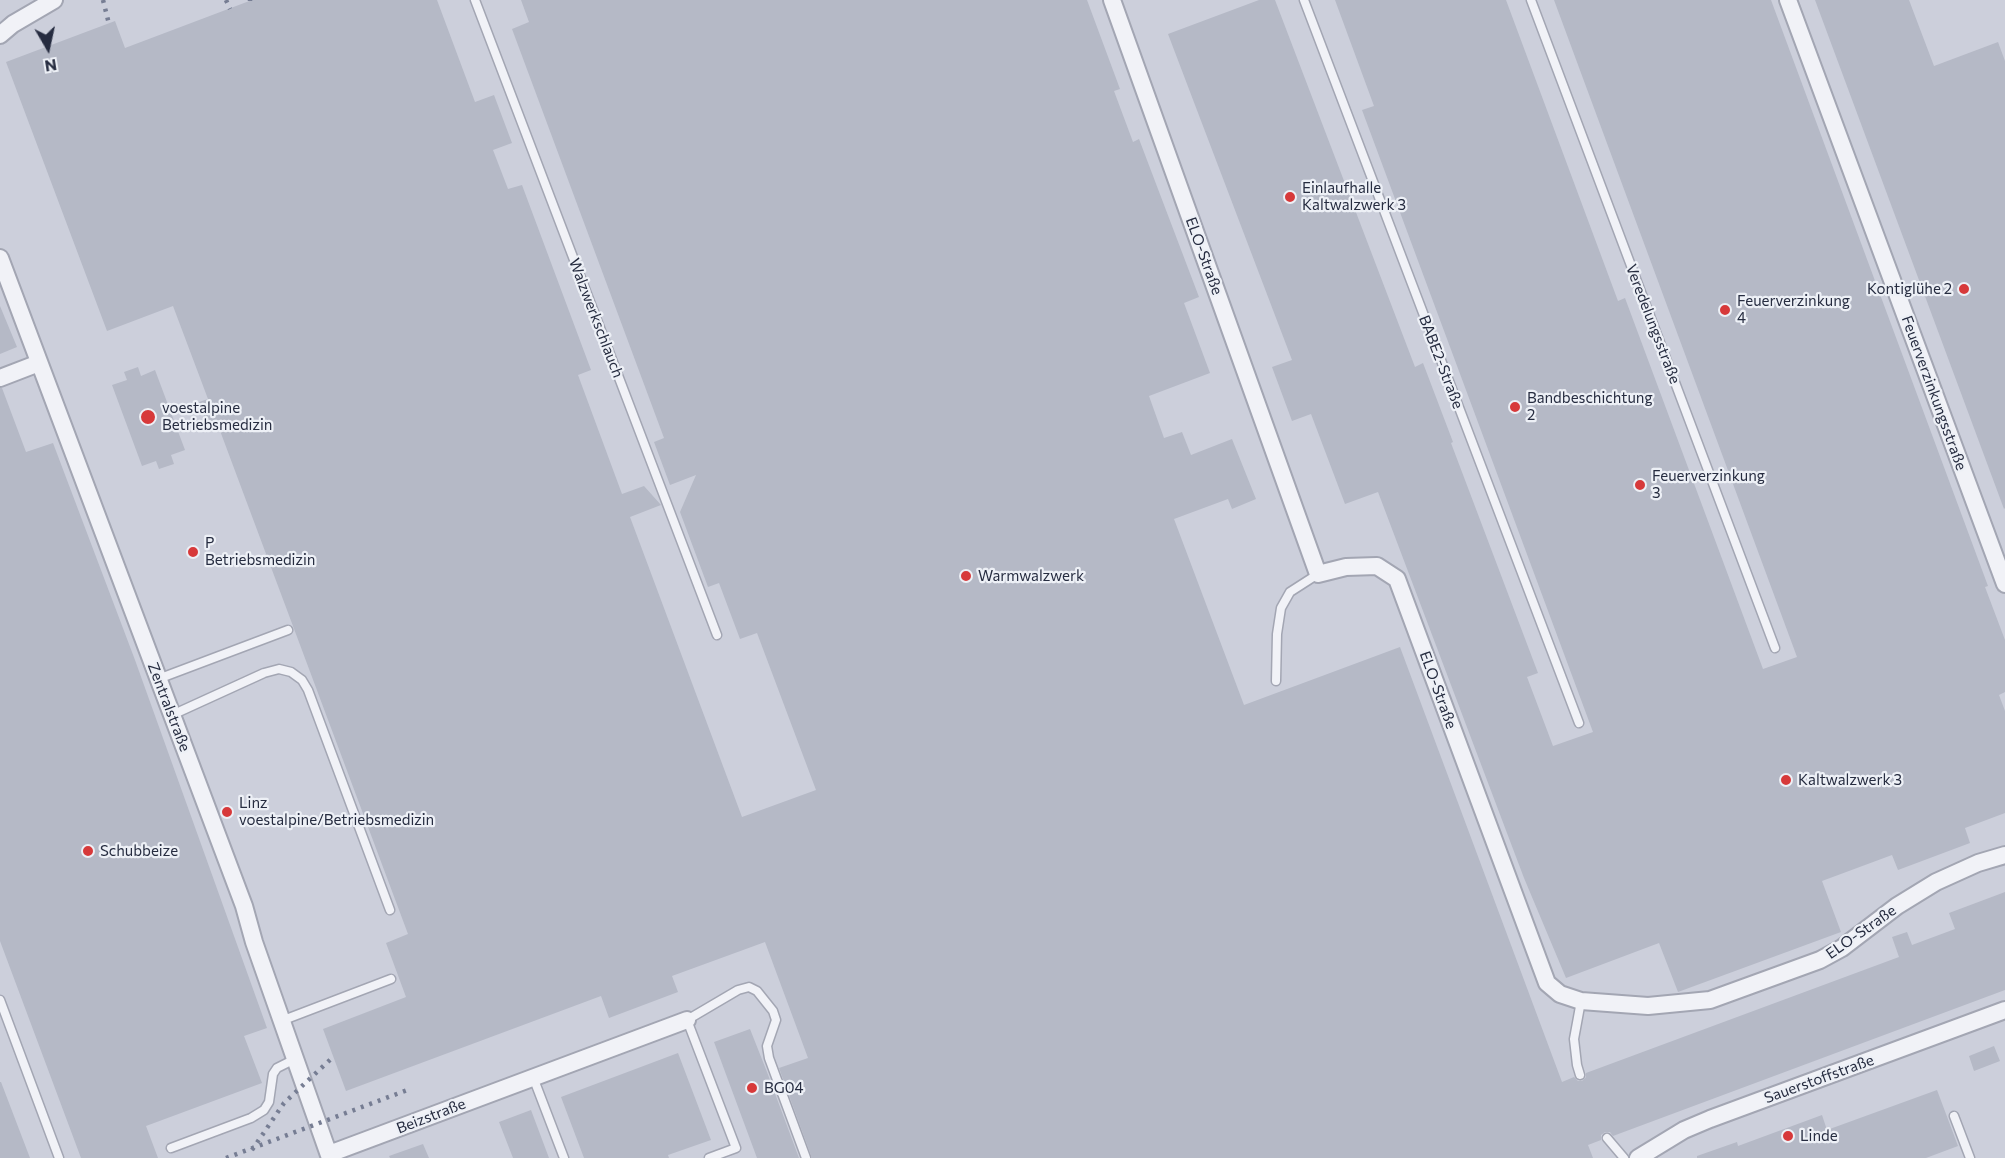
<!DOCTYPE html>
<html>
<head>
<meta charset="utf-8">
<style>
  body { margin:0 }
  #map { position:relative; width:2005px; height:1158px; overflow:hidden; background:#dee0e9; font-family:Commissioner,sans-serif }
  canvas { display:block }
  .north { position:absolute; left:18px; top:18px; width:60px; height:60px; -webkit-text-stroke:4px #edf0f6; paint-order:stroke; rotate:171deg; font-size:16px; font-weight:700; line-height:24px; text-align:center; color:#262c40 }
  .north::after { content:''; display:block; margin:auto; width:21px; height:27px; background:#262c40; clip-path:polygon(50% 0,100% 100%,50% 72%,0 100%) }
</style>
</head>
<body>
<div id="map">
<canvas width="2005" height="1158"></canvas>
<div class="north">N</div>
</div>
<script>
const context = document.querySelector('canvas').getContext('2d');
context.lineJoin = 'round';
function fillPath(path, color) {
  context.fillStyle = color;
  context.fill(path, 'evenodd');
}
function toPath(rows) {
  const path = new Path2D();
  for (const r of rows) {
    path.moveTo(r[0], r[1]);
    for (let i = 2; i < r.length; i += 2) path.lineTo(r[i], r[i + 1]);
  }
  return path;
}
function stroke(path, color, width, dash) {
  context.strokeStyle = color;
  context.lineWidth = width;
  context.lineCap = dash ? 'butt' : 'round';
  context.setLineDash(dash || []);
  context.stroke(path);
}
function label(font, color, halo, rows, align = 'center') {
  context.font = font + ' Commissioner,sans-serif';
  context.lineWidth = 4.5;
  context.setLineDash([]);
  context.textBaseline = 'middle';
  context.strokeStyle = halo;
  context.fillStyle = color;
  for (const [text, x, y, turn = 0] of rows) {
    context.save();
    context.translate(x, y);
    context.rotate((+turn || 0) * Math.PI / 180);
    context.textAlign = isNaN(turn) ? turn : align;
    if (halo) context.strokeText(text, 0, 0);
    context.fillText(text, 0, 0);
    context.restore();
  }
}
fillPath(toPath([
  [0,0,2005,0,2005,1158,0,1158]
]), '#cccfdb');
fillPath(toPath([
  [252,0,437,0,475,102,494,95,512,143,493,150,508,189,522,185,591,370,578,375,622,494,644,486,661,505,630,517,742,817,816,790,757,633,740,639,719,583,708,587,680,512,696,475,670,485,654,442,664,438,512,29,529,22,521,0,1087,0,1120,89,1114,91,1133,142,1139,139,1199,297,1184,303,1210,373,1149,396,1164,438,1182,432,1191,455,1232,439,1256,499,1232,509,1228,499,1174,519,1244,705,1400,647,1562,1082,1574,1077,1578,1081,1582,1081,1586,1077,1586,1073,1899,957,1892,937,1907,932,1912,945,1955,929,1949,913,2005,892,2005,990,1613,1136,1610,1132,1605,1132,1601,1135,1601,1140,1588,1145,1593,1158,812,1158,779,1068,808,1058,765,942,672,976,678,992,609,1018,601,996,346,1091,323,1029,406,997,386,943,408,934,219,428,210,432,199,402,208,399,173,306,107,331,6,62,115,21,125,48],
  [1259,0,1275,0,1415,367,1423,363,1453,442,1451,443,1538,673,1527,677,1553,746,1593,732,1362,110,1374,106,1335,0,1506,0,1618,301,1625,298,1763,669,1797,657,1554,0,1771,0,1988,586,1985,587,2005,640,2005,692,1999,695,2005,711,2005,813,1965,828,1970,843,1898,870,1892,855,1822,881,1841,932,1678,992,1659,943,1566,978,1524,878,1378,492,1345,504,1311,414,1292,421,1272,367,1292,360,1168,34],
  [1815,0,1909,0,1934,66,1998,42,2005,61,2005,508,2004,509],
  [0,306,17,347,0,354],
  [138,367,141,376,155,370,185,450,171,455,174,464,159,469,156,461,142,466,112,385,127,380,124,372],
  [0,388,2,388,26,452,53,443,135,660,267,1028,244,1036,262,1083,146,1126,158,1158,81,1158,0,941],
  [750,1029,767,1072,799,1158,757,1158,714,1042],
  [1994,1046,2000,1061,1974,1071,1969,1056],
  [678,1053,711,1140,668,1155,669,1158,584,1158,561,1097],
  [0,1082,1,1082,30,1158,0,1158],
  [1937,1090,1958,1146,1926,1158,1697,1158,1697,1156,1737,1142,1738,1146,1822,1115,1827,1130],
  [531,1110,549,1158,513,1158,499,1122],
  [423,1144,429,1158,390,1158,389,1156]
]), '#b5b9c6');
const service = toPath([
  [475,0,717,635],
  [1304,0,1579,723],
  [1531,0,1775,648],
  [158,679,288,630],
  [1276,681,1277,634,1281,608,1290,592,1318,574],
  [172,715,264,673,279,669,291,672,302,680,308,690,390,910],
  [0,1000,59,1158],
  [281,1021,391,979],
  [1580,1075,1577,1065,1574,1039,1581,1001],
  [533,1077,564,1158],
  [1954,1116,1970,1158],
  [1607,1138,1624,1158],
  [171,1148,251,1118,264,1110,269,1102,273,1074,277,1068,295,1059],
  [709,1158,736,1148,687,1020,738,990,749,987,757,991,773,1011,776,1020,767,1046,769,1058,806,1158]
]);
const minor = toPath([
  [1112,0,1318,574,1346,567,1377,566,1397,579,1547,983,1560,994,1581,1001,1648,1006,1710,1000,1820,960,1842,948,1897,906,1936,882,1978,863,2005,855],
  [1788,0,2005,584],
  [0,35,13,24,54,0],
  [0,258,244,906,254,942,330,1158],
  [0,378,39,363],
  [329,1154,687,1020],
  [1638,1158,1684,1130,1710,1119,2005,1010]
]);
stroke(service, '#a3a6b3', 11);
stroke(minor, '#a3a6b3', 20);
stroke(service, '#f1f2f7', 8);
stroke(minor, '#f1f2f7', 16);
stroke(toPath([
  [103,0,109,24],
  [226,0,230,9],
  [250,0,250,1],
  [252,1150,284,1103,333,1057],
  [226,1158,410,1089]
]), '#767d93', 4.5, [3, 6]);
for (const [x, y, r, color] of [
  [1290,197,6,"#d7393a"],
  [1964,289,6,"#d7393a"],
  [1725,310,6,"#d7393a"],
  [1515,407,6,"#d7393a"],
  [148,417,8,"#d7393a"],
  [1640,485,6,"#d7393a"],
  [193,552,6,"#d7393a"],
  [966,576,6,"#d7393a"],
  [1786,780,6,"#d7393a"],
  [227,812,6,"#d7393a"],
  [88,851,6,"#d7393a"],
  [752,1088,6,"#d7393a"],
  [1788,1136,6,"#d7393a"]
]) {
  const dot = new Path2D();
  dot.arc(x, y, r, 0, 2 * Math.PI);
  context.fillStyle = color;
  context.fill(dot);
  stroke(dot, '#edf0f6', 2);
}
label('15px', '#262c40', '#edf0f6', [
  ["Einlaufhalle",1302,188],
  ["Kaltwalzwerk 3",1302,205],
  ["Kontiglühe 2",1952,289,"right"],
  ["Feuerverzinkung",1737,301],
  ["4",1737,318],
  ["Bandbeschichtung",1527,398],
  ["2",1527,415],
  ["voestalpine",162,408],
  ["Betriebsmedizin",162,425],
  ["Feuerverzinkung",1652,476],
  ["3",1652,493],
  ["P",205,543],
  ["Betriebsmedizin",205,560],
  ["Warmwalzwerk",978,576],
  ["Kaltwalzwerk 3",1798,780],
  ["Linz",239,803],
  ["voestalpine/Betriebsmedizin",239,820],
  ["Schubbeize",100,851],
  ["BG04",764,1088],
  ["Linde",1800,1136]
], 'left');
label('15px', '#262c40', '#edf0f6', [
  ["ELO-Straße",1204,256,70],
  ["Walzwerkschlauch",596,318,69],
  ["Veredelungsstraße",1653,324,69],
  ["BABE2-Straße",1441,362,69],
  ["Feuerverzinkungsstraße",1934,393,70],
  ["ELO-Straße",1438,690,70],
  ["Zentralstraße",169,707,69],
  ["ELO-Straße",1861,932,-35],
  ["Sauerstoffstraße",1819,1079,-20],
  ["Beizstraße",431,1116,-21]
]);
</script>
</body>
</html>
